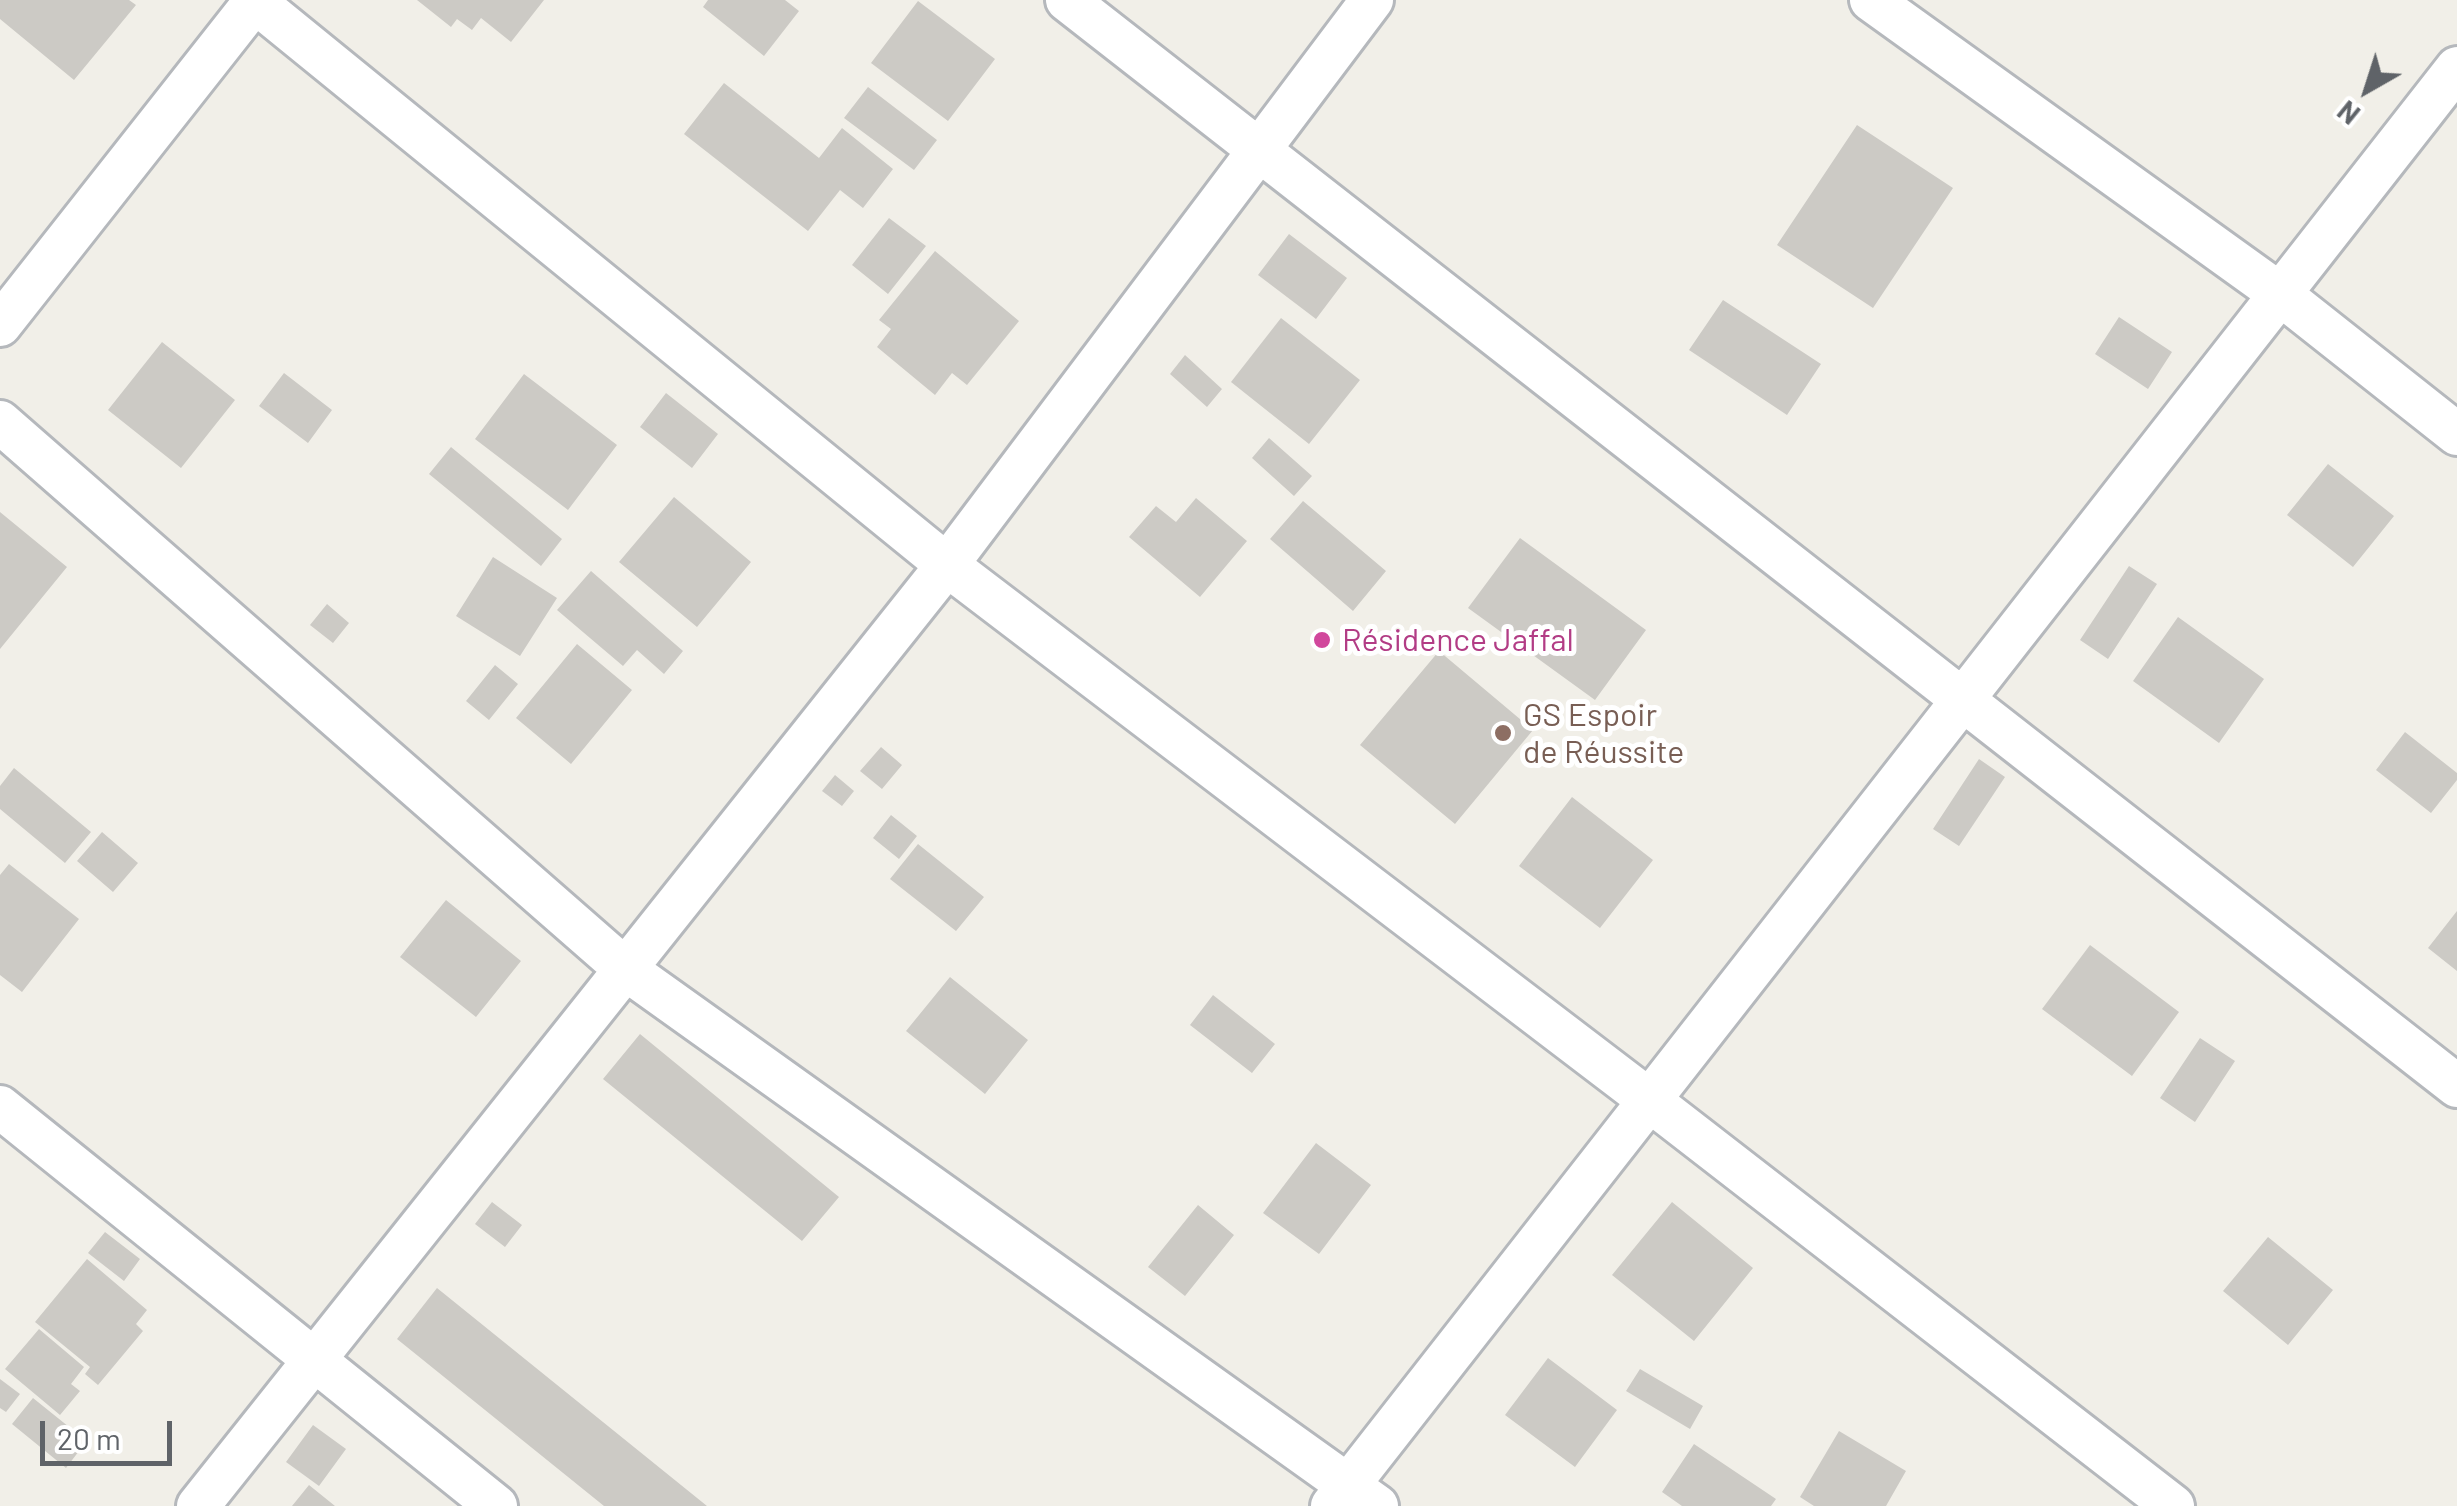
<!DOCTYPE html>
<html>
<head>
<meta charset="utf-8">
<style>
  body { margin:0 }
  #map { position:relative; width:2457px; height:1506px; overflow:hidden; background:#f1efe8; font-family:Barlow,sans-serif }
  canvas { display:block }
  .north { position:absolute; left:2317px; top:40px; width:100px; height:100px; -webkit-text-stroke:8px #fff; paint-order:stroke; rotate:219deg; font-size:28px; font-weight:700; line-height:40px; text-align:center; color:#5f6368 }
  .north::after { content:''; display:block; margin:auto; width:35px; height:45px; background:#5f6368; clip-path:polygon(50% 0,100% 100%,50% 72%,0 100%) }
  .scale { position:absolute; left:40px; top:1421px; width:132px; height:45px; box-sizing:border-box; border:5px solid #5f6368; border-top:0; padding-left:12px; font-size:30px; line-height:35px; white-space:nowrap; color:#5f6368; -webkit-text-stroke:8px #fff; paint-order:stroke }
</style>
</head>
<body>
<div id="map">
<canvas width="2457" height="1506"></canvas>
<div class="north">N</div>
<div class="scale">20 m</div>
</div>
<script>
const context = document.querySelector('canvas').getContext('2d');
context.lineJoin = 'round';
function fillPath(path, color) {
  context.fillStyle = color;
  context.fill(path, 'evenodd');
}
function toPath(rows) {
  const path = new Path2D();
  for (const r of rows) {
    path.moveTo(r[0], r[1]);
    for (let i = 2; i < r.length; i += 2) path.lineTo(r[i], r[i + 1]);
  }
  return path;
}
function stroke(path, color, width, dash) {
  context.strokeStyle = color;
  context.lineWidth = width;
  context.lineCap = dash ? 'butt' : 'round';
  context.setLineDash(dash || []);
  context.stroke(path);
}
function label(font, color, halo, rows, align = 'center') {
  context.font = font + ' Barlow,sans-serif';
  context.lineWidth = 10;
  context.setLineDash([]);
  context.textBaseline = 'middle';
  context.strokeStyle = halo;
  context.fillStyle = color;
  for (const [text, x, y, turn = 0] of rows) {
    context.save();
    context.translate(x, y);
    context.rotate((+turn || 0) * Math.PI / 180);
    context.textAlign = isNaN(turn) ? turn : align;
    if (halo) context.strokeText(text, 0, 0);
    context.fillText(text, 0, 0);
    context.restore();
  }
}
fillPath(toPath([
  [0,0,129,0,136,5,74,80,0,19],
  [417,0,544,0,511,42,481,18,472,30,457,19,451,27],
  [708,0,785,0,799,11,764,56,703,7],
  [918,1,995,59,948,121,871,63],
  [724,83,819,158,842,128,893,169,863,208,840,190,808,231,684,134],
  [868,87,937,140,914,170,844,118],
  [1857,125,1953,188,1873,308,1777,245],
  [889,218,926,246,888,294,852,265],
  [1289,234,1347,278,1316,319,1258,275],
  [935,251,1019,321,967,385,952,373,935,395,877,347,891,329,879,320],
  [1723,300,1821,364,1787,415,1689,350],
  [2119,317,2172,352,2148,389,2095,354],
  [1281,318,1360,380,1309,444,1231,382],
  [162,342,235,400,181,468,108,410],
  [1185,355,1222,389,1207,407,1170,374],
  [284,373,332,410,308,443,259,406],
  [524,374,617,445,568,510,475,439],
  [666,393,718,434,692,468,640,427],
  [1269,438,1312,476,1294,496,1252,458],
  [451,447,562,539,541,566,429,474],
  [2328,464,2394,516,2353,567,2287,515],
  [674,497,751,562,697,627,619,562],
  [1196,498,1247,541,1200,597,1129,537,1156,506,1176,522],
  [1303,501,1386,571,1353,611,1270,539],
  [0,512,67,567,0,649],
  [1520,538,1646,630,1595,700,1468,608],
  [493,557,557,598,520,656,456,616],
  [2129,566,2157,584,2108,659,2080,640],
  [591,571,683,651,664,674,637,650,623,666,557,610],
  [327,604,349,623,333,643,310,625],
  [2178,617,2264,679,2219,743,2133,681],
  [577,644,632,690,571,764,516,718],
  [1439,651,1533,730,1455,824,1360,745],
  [495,665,518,684,489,720,466,701],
  [2405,732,2457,773,2457,780,2431,813,2376,770],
  [881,747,902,765,882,789,860,771],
  [1979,759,2005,777,1959,846,1933,829],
  [14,768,91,832,65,863,0,809,0,786],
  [835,775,854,791,842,806,822,791],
  [1572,797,1653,860,1600,928,1519,866],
  [891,815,917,836,899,859,873,838],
  [102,832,138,863,113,892,77,861],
  [918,844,984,897,956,931,890,879],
  [9,864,79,919,22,992,0,975,0,875],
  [446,900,521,961,476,1017,400,957],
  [2457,911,2457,971,2428,948],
  [2090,945,2179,1012,2132,1076,2042,1009],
  [950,977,1028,1040,985,1094,906,1031],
  [1213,995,1275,1044,1252,1073,1190,1025],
  [640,1034,839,1197,802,1241,603,1079],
  [2200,1038,2235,1061,2195,1122,2160,1098],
  [1316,1143,1371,1185,1319,1254,1263,1213],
  [492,1202,522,1225,505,1247,475,1224],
  [1672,1202,1753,1268,1694,1341,1612,1275],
  [1198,1205,1234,1235,1185,1296,1148,1267],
  [105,1232,140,1259,124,1281,88,1253],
  [2268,1237,2333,1290,2288,1345,2223,1291],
  [87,1259,147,1310,136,1324,143,1331,98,1385,85,1374,90,1367,35,1322],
  [437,1288,707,1506,604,1506,397,1339],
  [39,1329,84,1367,71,1384,80,1391,60,1415,5,1369],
  [1548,1358,1617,1410,1575,1467,1505,1415],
  [1640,1369,1703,1406,1690,1429,1626,1391],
  [0,1379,20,1394,6,1412,0,1408],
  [33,1398,79,1435,66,1440,79,1451,66,1468,12,1424],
  [313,1425,346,1449,319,1486,286,1462],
  [1839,1431,1906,1471,1886,1506,1814,1506,1800,1497],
  [1694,1444,1776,1499,1771,1506,1682,1506,1662,1492],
  [309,1485,335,1506,292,1506]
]), '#cccac5');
const street = toPath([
  [253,0,947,565,1649,1100,2173,1506],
  [1067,0,2457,1086],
  [1871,0,2280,294,2457,434],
  [0,325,256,0],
  [0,422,624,968,1377,1506],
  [0,1107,496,1506],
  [198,1506,947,565,1372,0],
  [1332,1506,2457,68]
]);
stroke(street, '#b5b8bc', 48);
stroke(street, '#fff', 42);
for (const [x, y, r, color] of [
  [1322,640,10,"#d1479c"],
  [1503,733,10,"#8d6e63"]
]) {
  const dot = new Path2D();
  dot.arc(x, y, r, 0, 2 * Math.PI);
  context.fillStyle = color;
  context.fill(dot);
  stroke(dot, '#fff', 4);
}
label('32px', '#b23c85', '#fff', [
  ["Résidence Jaffal",1342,640]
], 'left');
label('32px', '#785e54', '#fff', [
  ["GS Espoir",1523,715],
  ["de Réussite",1523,752]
], 'left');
</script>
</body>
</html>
